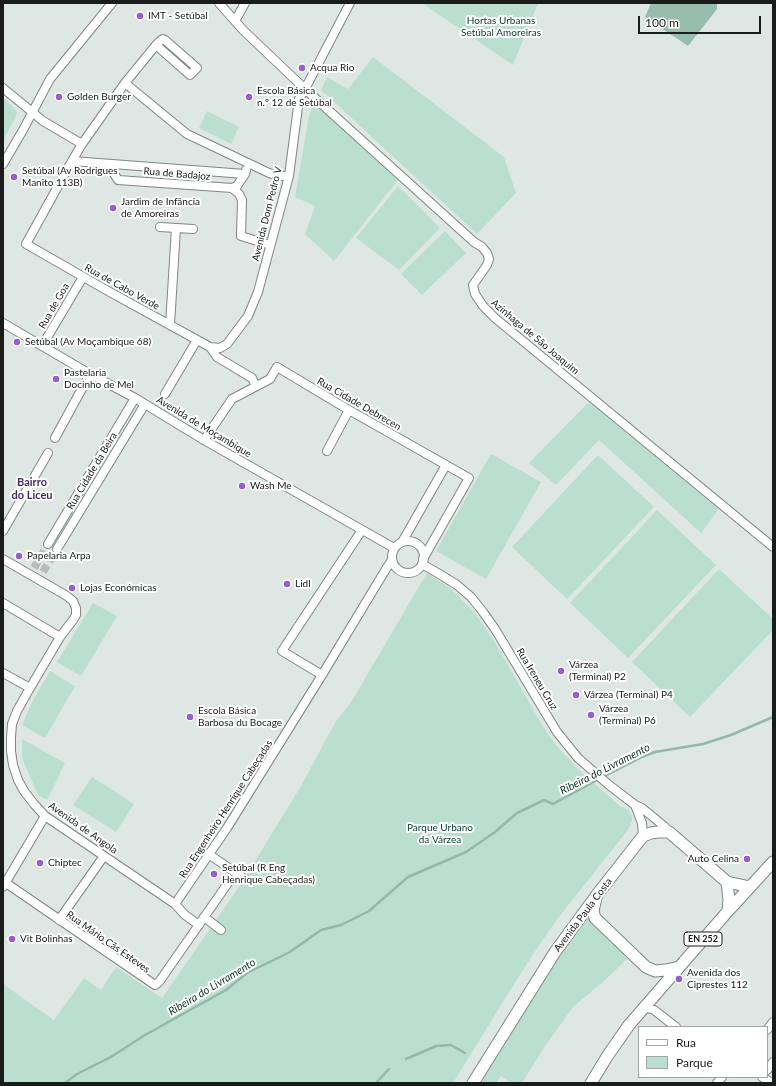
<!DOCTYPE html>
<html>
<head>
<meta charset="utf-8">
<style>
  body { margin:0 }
  #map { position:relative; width:776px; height:1086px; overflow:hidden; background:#dee7e3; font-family:Lato,sans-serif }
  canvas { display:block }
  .frame { position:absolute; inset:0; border:4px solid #191c1b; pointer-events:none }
  .legend { position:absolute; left:638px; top:1026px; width:130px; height:52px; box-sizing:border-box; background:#fff; border:1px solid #a3a4a4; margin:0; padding:5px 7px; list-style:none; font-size:12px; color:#191c1b }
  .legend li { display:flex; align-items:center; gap:8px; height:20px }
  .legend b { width:20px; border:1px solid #a3a4a4 }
  .scale { position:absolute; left:638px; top:16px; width:123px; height:18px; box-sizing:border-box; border:2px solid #191c1b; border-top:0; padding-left:5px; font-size:12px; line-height:14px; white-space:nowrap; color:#191c1b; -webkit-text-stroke:3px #fff; paint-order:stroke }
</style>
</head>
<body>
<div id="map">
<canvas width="776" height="1086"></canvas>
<div class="frame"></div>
<ul class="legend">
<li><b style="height:5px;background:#fff"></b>Rua</li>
<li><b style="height:11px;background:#badfd0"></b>Parque</li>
</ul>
<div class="scale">100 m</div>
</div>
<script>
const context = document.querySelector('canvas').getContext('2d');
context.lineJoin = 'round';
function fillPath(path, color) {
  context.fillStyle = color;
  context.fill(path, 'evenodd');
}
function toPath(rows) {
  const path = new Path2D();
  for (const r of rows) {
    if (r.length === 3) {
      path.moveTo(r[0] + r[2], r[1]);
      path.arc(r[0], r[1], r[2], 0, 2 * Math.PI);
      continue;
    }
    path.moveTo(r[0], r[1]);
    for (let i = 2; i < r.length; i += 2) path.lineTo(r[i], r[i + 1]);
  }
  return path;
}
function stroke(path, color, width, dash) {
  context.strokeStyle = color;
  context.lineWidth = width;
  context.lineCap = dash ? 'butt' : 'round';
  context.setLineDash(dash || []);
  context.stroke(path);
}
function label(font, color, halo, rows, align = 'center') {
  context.font = font + ' Lato,sans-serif';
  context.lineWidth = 4;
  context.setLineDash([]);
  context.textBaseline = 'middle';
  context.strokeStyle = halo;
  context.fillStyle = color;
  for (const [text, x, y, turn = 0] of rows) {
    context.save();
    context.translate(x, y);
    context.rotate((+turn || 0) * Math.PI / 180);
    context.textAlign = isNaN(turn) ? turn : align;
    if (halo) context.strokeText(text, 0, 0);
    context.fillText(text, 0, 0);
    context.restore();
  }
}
fillPath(toPath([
  [422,3,538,3,513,65],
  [373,57,504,157,516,193,477,234,321,90,327,77,348,89],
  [3,98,14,108,17,112,15,119,3,140],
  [314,102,398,180,334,261,305,234,315,206,295,197,309,116],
  [207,111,239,127,231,144,199,128],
  [398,186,440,228,399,270,356,238],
  [445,231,466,253,422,295,401,274],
  [589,402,719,509,701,533,599,440,556,485,529,463],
  [491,454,541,482,486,579,436,551],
  [598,455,654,507,567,599,512,547],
  [657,510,716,565,628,658,570,603],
  [719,569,773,619,773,630,690,717,632,662],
  [427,573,450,588,474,612,494,641,544,728,554,743,579,770,620,806,629,810,632,817,632,821,629,828,624,835,558,918,542,941,519,976,453,1083,3,1083,3,984,54,1020,84,978,101,990,116,967,162,998,241,884,301,786,336,721,350,704],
  [93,603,117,616,81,676,57,662],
  [50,671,75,686,45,738,22,725,32,702],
  [22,739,65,763,47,800,38,795,22,758],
  [92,777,134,804,116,832,73,805],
  [590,911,593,922,627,959,606,979,573,1007,545,1046,522,1083,511,1083,501,1076,496,1083,478,1083,566,943]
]), '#badfd0');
fillPath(toPath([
  [651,3,717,3,717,9,688,46,645,17]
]), '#96bdad');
stroke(toPath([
  [603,777,642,757,655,752,703,744,731,735,773,717],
  [406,1059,436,1046,451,1045,465,1053],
  [65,1083,77,1074,111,1057,145,1035,226,990,247,973,290,952,321,930,341,925,369,911,408,877,466,852,495,832,517,813,544,800,553,804,599,779],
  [376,1083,389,1069]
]), '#92b9a9', 2.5);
stroke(toPath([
  [34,568,48,544],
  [43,572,57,549]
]), '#b7bebb', 8, [8, 4]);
const minor = toPath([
  [219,3,243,30,305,89,474,242,482,247,487,253,489,259,487,265,473,285,475,294,483,306,495,318,773,547],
  [235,21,245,3],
  [156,45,190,75,197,68,165,40,163,39,160,41,156,45,125,83,82,144,72,161,26,244,108,291,210,347,217,357,252,378,256,386],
  [125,83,187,134,269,173,278,176,289,176],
  [3,88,43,121,82,144],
  [72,161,245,174],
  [3,164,23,130,50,79,112,3],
  [111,164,113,172,118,180,232,188,237,186,245,174,246,170],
  [232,188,239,194,242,200,241,236,270,245],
  [160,227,193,229],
  [3,323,90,374,135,398,204,440,394,548],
  [170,325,176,228],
  [42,346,83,277],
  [210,347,220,348,227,344,248,316,258,292,289,176,299,99,305,89,350,3],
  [165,394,197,340],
  [55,438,90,374],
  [204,440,232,399,270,379,277,367,349,410,469,478,423,559],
  [327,451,349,410],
  [3,531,48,453],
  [408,557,16],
  [402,542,409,530,446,465],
  [48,544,135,398],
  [57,549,145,404],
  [3,559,67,596,73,601,76,608,76,615,73,620,60,637,30,688,17,711,12,724,11,737,11,751,13,765,18,780,24,791,34,804,45,816,175,904,185,915,199,925],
  [422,564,441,575,457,585,471,597,483,612,495,629,557,732,578,758,609,785,635,805,642,808,653,817,665,827,669,832],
  [3,603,60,637],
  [3,673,30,688],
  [322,675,282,651,362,530],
  [635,805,642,823,643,836],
  [210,855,246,880],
  [3,881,155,985,159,982,228,883],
  [3,887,45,816],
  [175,904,227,828,322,675,386,569,392,560],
  [204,917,221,930],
  [59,920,104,856],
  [644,1007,654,1010,676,1027],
  [767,1030,773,1022],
  [767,1070,773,1062],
  [762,1077,772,1083],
  [717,1083,722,1077]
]);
const major = toPath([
  [727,882,729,900,728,911],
  [596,898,593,911,595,918,646,967,655,971,666,970,679,967],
  [473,1083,555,952,596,896,643,836,651,833,658,832,669,832,727,882,750,887],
  [591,1083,608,1055,629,1025,728,911,773,862]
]);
stroke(minor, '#7f8784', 10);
stroke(major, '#7f8784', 13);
stroke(minor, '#fff', 8);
stroke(major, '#fff', 11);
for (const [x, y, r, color] of [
  [140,16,4,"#985cd3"],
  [302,68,4,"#985cd3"],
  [59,97,4,"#985cd3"],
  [249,97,4,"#985cd3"],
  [14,177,4,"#985cd3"],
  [113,208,4,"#985cd3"],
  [17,342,4,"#985cd3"],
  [56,379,4,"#985cd3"],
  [242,486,4,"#985cd3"],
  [19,556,4,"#985cd3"],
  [287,584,4,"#985cd3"],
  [72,588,4,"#985cd3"],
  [561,671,4,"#985cd3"],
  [576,695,4,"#985cd3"],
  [591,715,4,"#985cd3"],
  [190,717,4,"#985cd3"],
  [747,859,4,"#985cd3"],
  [40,863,4,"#985cd3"],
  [214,874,4,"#985cd3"],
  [12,939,4,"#985cd3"],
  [679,979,4,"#985cd3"]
]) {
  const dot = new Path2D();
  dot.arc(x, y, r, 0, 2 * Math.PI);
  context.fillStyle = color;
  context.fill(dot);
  stroke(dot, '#fff', 1.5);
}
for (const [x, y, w] of [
  [703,939,38]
]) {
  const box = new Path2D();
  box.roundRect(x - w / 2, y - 7, w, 14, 3);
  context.fillStyle = '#fff';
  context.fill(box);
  stroke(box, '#191c1b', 1);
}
label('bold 9px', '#191c1b', null, [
  ["EN 252",703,939]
]);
label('10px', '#191c1b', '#fff', [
  ["IMT - Setúbal",148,16],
  ["Acqua Rio",310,68],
  ["Escola Básica",257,91],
  ["n.º 12 de Setúbal",257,103],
  ["Golden Burger",67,97],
  ["Setúbal (Av Rodrigues",22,171],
  ["Manito 113B)",22,183],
  ["Jardim de Infância",121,202],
  ["de Amoreiras",121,214],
  ["Setúbal (Av Moçambique 68)",25,342],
  ["Pastelaria",64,373],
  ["Docinho de Mel",64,385],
  ["Wash Me",250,486],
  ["Papelaria Arpa",27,556],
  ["Lidl",295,584],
  ["Lojas Económicas",80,588],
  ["Várzea",569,665],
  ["(Terminal) P2",569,677],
  ["Várzea (Terminal) P4",584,695],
  ["Várzea",599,709],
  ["(Terminal) P6",599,721],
  ["Escola Básica",198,711],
  ["Barbosa du Bocage",198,723],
  ["Auto Celina",739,859,"right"],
  ["Chiptec",48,863],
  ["Setúbal (R Eng",222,868],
  ["Henrique Cabeçadas)",222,880],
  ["Vit Bolinhas",20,939],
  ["Avenida dos",687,973],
  ["Ciprestes 112",687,985]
], 'left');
label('10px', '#033c2d', '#fff', [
  ["Hortas Urbanas",501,21],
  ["Setúbal Amoreiras",501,33],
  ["Parque Urbano",440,828],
  ["da Várzea",440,840]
]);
label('10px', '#191c1b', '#fff', [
  ["Rua de Badajoz",177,174,5],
  ["Avenida Dom Pedro V",267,214,-76],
  ["Rua de Cabo Verde",122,287,29],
  ["Rua de Goa",54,306,-60],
  ["Azinhaga de São Joaquim",535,337,40],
  ["Rua Cidade Debrecen",359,404,30],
  ["Avenida de Moçambique",204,427,31],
  ["Rua Cidade da Beira",92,471,-59],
  ["Rua Ireneu Cruz",537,679,59],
  ["Rua Engenheiro Henrique Cabeçadas",226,809,-57],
  ["Avenida de Angola",83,828,35],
  ["Avenida Paula Costa",583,915,-53],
  ["Rua Mário Cãs Esteves",108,942,35]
]);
label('bold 11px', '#482b65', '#fff', [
  ["Bairro",32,482],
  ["do Liceu",32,495]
]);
label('italic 11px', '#0e3227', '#fff', [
  ["Ribeira do Livramento",605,769,-27],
  ["Ribeira do Livramento",212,987,-31]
]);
</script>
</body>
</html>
